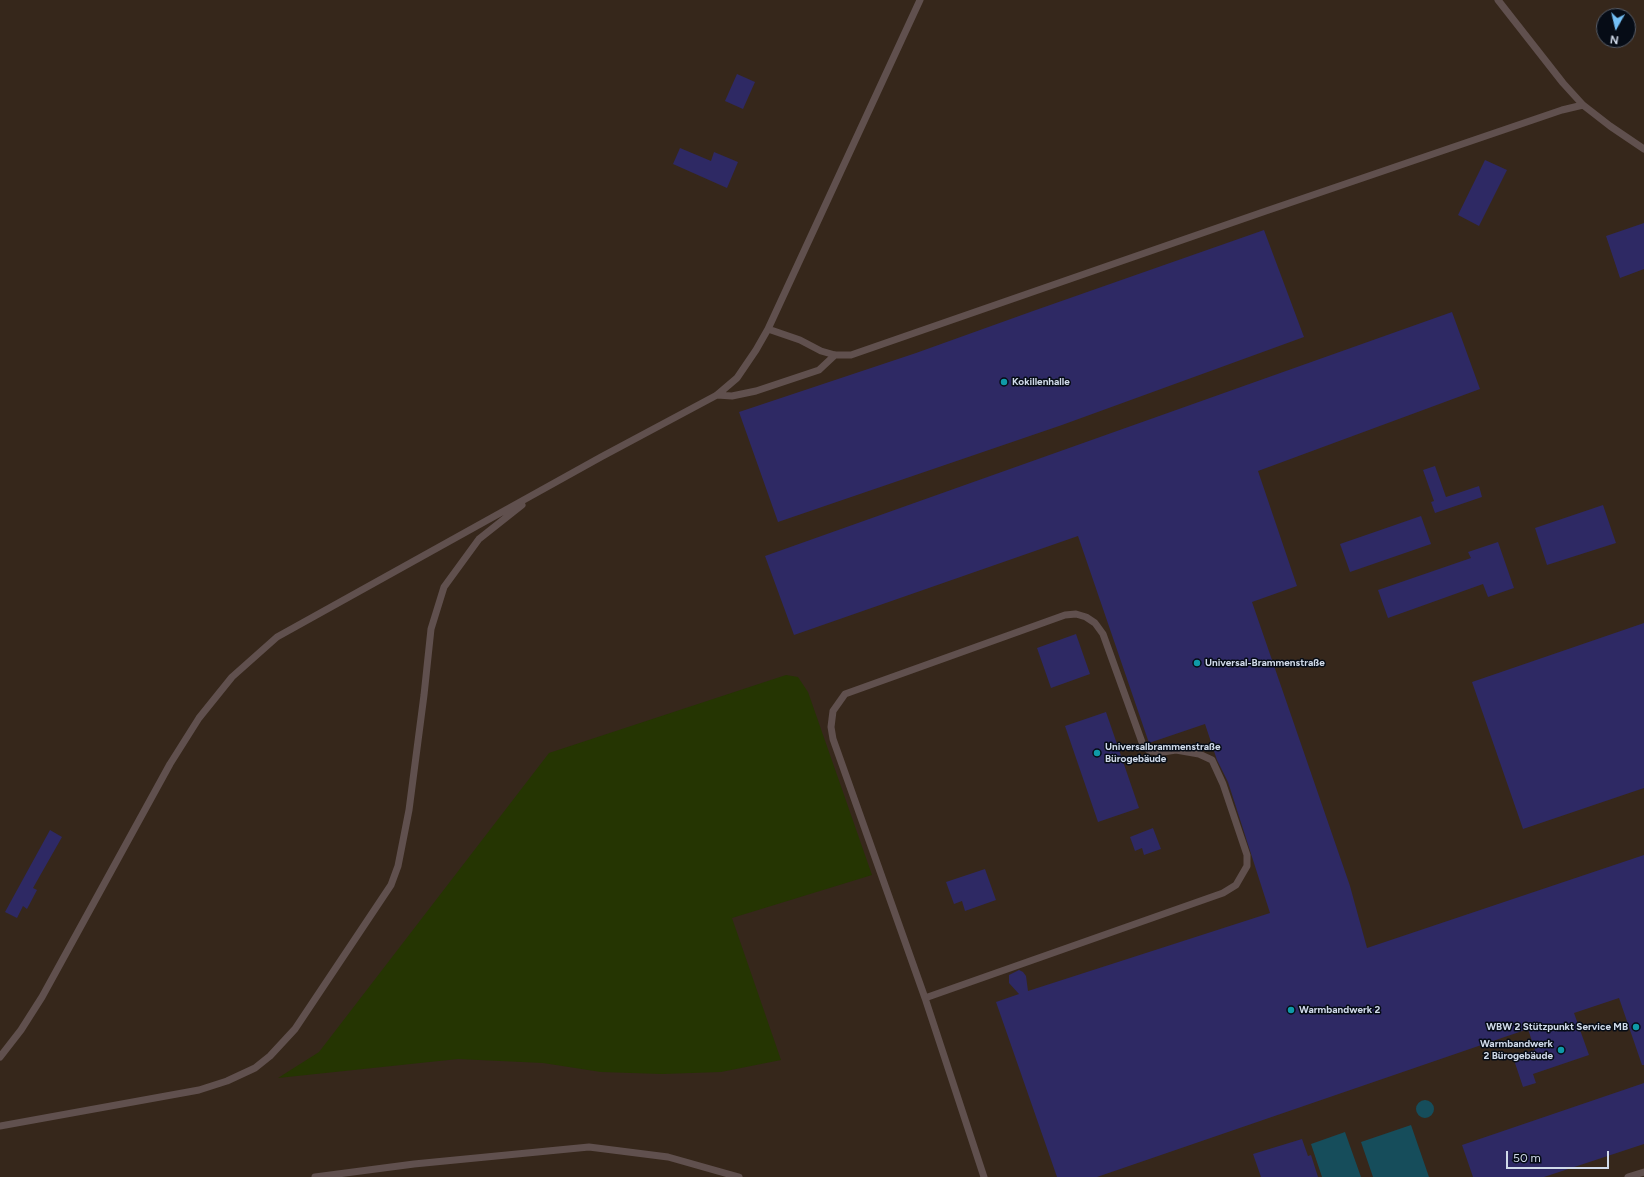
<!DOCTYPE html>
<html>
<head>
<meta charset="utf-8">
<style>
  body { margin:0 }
  #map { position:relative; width:1644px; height:1177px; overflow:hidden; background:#14233a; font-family:Figtree,sans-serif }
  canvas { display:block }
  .north { position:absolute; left:1596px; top:8px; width:40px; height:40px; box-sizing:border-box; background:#060c16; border:1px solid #575e6a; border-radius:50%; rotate:188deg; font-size:11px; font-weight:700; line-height:16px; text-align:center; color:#d0dae9 }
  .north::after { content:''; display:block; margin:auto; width:14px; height:18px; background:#74c0f6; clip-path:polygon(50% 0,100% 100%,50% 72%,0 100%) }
  .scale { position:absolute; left:1506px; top:1151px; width:103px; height:18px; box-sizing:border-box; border:2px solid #d0dae9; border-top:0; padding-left:5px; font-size:12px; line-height:14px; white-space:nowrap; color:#d0dae9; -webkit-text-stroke:3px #060c16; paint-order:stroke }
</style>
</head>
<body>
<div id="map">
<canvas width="1644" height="1177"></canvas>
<div class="north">N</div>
<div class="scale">50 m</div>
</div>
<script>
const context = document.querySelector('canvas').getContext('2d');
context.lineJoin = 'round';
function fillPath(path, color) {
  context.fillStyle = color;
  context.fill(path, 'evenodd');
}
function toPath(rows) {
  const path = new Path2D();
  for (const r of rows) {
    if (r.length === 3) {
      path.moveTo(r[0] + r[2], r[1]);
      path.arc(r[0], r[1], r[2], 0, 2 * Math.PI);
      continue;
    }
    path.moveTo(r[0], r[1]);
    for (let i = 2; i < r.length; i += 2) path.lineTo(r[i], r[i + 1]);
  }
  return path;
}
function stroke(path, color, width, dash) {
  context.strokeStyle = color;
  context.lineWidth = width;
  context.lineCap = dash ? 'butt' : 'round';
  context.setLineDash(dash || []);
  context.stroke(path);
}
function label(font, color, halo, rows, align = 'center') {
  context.font = font + ' Figtree,sans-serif';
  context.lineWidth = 3;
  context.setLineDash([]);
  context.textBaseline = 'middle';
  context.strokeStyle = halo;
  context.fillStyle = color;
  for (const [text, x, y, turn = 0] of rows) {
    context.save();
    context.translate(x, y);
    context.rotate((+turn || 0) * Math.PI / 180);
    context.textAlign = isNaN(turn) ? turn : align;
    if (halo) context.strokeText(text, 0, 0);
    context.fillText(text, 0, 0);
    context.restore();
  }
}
fillPath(toPath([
  [0,0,1644,0,1644,1177,0,1177],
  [1604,16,1628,16,1628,40,1604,40]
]), '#36271b');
fillPath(toPath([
  [786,675,798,677,808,692,872,875,732,918,781,1060,721,1072,662,1074,601,1072,543,1063,458,1059,278,1078,319,1052,549,753]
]), '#253502');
fillPath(toPath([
  [1425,1109,9],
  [1411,1125,1429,1177,1373,1177,1361,1142],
  [1345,1132,1361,1177,1322,1177,1311,1144]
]), '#164d5b');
fillPath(toPath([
  [737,74,755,82,743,109,725,101],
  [680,148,711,161,714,152,738,162,727,188,673,164],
  [1485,160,1507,170,1479,226,1458,215],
  [1644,223,1644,269,1620,278,1606,236],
  [1264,230,1304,337,1062,425,778,522,739,412,916,353,1033,311],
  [1452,312,1480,389,1258,471,1297,586,1252,602,1350,886,1367,948,1644,855,1644,1065,1642,1065,1619,998,1574,1013,1589,1055,1533,1074,1536,1083,1523,1087,1513,1057,1535,1050,1528,1029,1097,1177,1057,1177,996,1002,1019,994,1009,983,1009,975,1019,970,1023,972,1026,976,1028,991,1270,913,1228,782,1217,760,1205,724,1149,743,1078,536,794,635,765,556],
  [1435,466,1446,497,1479,486,1482,497,1435,513,1431,502,1434,501,1423,470],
  [1603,505,1616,543,1547,565,1535,528],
  [1421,516,1431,544,1350,572,1340,544],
  [1498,542,1514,588,1488,597,1483,584,1388,618,1378,590,1471,558,1468,552],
  [1644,623,1644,788,1523,829,1472,682],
  [1076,634,1090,674,1051,688,1037,648],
  [1106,712,1139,808,1098,822,1065,726],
  [1153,828,1161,849,1144,855,1142,848,1135,851,1130,837],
  [50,830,62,837,33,888,37,890,27,909,23,906,17,918,5,912],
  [985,869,996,900,965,911,962,901,954,904,946,882],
  [1644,1083,1644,1144,1544,1177,1473,1177,1462,1145],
  [1302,1139,1308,1156,1311,1155,1318,1177,1261,1177,1253,1154]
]), '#2e2964');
stroke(toPath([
  [1498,0,1563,83,1583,105,1610,126,1644,149],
  [768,329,800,340,821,351,835,355,851,355,1263,212,1562,110,1583,105],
  [717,395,732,396,756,391,819,370,835,355],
  [925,998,1223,893,1236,885,1247,866,1247,855,1223,784,1212,760,1199,754,1176,750,1163,752,1150,751,1143,745,1103,634,1095,623,1086,617,1076,614,1065,615,845,694,833,711,831,727,833,739,925,998,984,1177],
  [0,1057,21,1030,42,997,170,764,199,718,232,677,277,637,601,457,717,395,737,378,756,350,768,329,920,0],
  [0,1126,199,1090,227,1081,255,1068,270,1056,295,1029,391,885,398,866,409,810,424,695,431,629,444,587,479,539,522,505],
  [315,1177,414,1164,589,1147,668,1157,739,1177],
  [1628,1177,1644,1172]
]), '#60504e', 7);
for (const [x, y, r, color] of [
  [1004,382,4,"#0f9aa8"],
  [1197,663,4,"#0f9aa8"],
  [1097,753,4,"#0f9aa8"],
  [1291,1010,4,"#0f9aa8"],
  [1636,1027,4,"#0f9aa8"],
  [1561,1050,4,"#0f9aa8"]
]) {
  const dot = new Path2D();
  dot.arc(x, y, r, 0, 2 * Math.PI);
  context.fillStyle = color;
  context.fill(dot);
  stroke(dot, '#060c16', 1.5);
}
label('bold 10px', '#d0dae9', '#060c16', [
  ["Kokillenhalle",1012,382],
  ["Universal-Brammenstraße",1205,663],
  ["Universalbrammenstraße",1105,747],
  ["Bürogebäude",1105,759],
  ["Warmbandwerk 2",1299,1010],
  ["WBW 2 Stützpunkt Service MB",1628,1027,"right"],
  ["Warmbandwerk",1553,1044,"right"],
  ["2 Bürogebäude",1553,1056,"right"]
], 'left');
</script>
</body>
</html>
